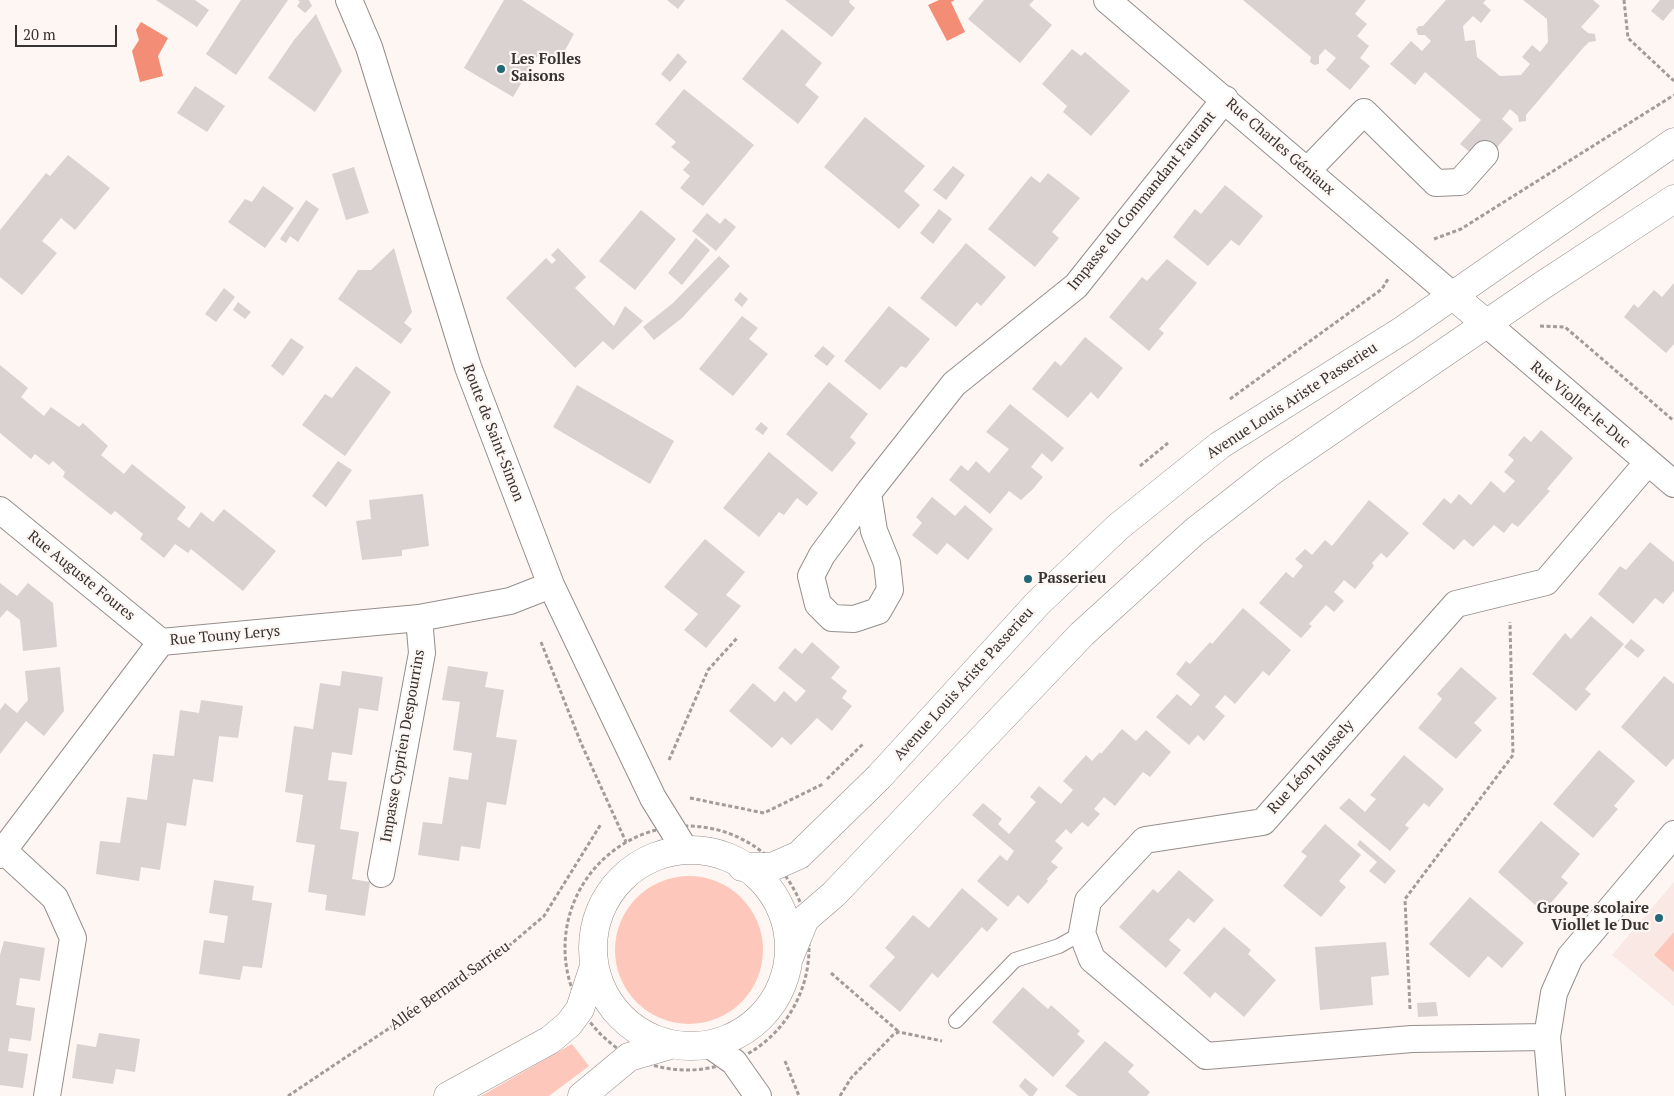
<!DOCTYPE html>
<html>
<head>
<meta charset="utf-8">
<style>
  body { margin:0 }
  #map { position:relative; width:1674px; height:1096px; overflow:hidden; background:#fef6f3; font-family:"PT Serif",serif }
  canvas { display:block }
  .scale { position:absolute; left:15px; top:25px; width:102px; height:22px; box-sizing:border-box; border:2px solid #363332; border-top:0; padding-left:6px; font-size:15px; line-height:18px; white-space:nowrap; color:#363332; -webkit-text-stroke:4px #fef6f3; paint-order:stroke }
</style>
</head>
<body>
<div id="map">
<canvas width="1674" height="1096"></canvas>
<div class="scale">20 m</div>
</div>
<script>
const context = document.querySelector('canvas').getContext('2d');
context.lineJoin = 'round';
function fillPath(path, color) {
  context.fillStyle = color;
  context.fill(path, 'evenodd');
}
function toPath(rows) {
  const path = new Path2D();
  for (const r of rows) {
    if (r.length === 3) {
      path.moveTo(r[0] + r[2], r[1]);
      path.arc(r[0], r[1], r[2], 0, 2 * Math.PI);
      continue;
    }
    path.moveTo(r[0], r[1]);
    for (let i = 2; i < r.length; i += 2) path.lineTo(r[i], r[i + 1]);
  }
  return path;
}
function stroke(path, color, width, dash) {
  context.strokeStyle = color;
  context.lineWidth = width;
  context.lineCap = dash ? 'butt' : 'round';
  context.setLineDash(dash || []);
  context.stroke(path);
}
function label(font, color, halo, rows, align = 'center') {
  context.font = font + ' "PT Serif",serif';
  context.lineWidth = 4.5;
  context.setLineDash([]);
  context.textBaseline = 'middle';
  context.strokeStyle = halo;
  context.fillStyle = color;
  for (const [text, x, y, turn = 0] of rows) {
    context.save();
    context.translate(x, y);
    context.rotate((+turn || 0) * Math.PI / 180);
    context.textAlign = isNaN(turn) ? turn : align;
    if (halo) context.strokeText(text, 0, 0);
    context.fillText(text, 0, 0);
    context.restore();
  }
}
fillPath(toPath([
  [1674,882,1674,1006,1612,955]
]), '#f9e8e4');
fillPath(toPath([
  [689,950,74],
  [1674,932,1674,972,1654,955],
  [572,1044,589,1066,549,1096,481,1096]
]), '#fdc8bb');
fillPath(toPath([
  [939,0,955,0,951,2,965,32,947,41,928,5],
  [141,22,168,38,158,56,163,76,140,82,132,51,139,40,136,30]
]), '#f38d75');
fillPath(toPath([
  [156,0,195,0,209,10,197,27],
  [241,0,288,0,236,75,206,54],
  [298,0,309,0,312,6,305,13,297,6,300,2],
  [504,0,522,0,574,34,558,63,539,53,513,97,464,68],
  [667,0,685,0,678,9],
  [785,0,850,0,849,2,855,8,832,37],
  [984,0,1034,0,1029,5,1052,25,1020,63,968,19],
  [1243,0,1366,0,1355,14,1367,24,1357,36,1369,46,1360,58,1370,66,1350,90,1326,70,1336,58,1325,49,1319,56,1319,64,1314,65,1310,62,1311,57],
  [1446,0,1486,0,1483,3,1491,10,1481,23,1473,16,1463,26,1465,41,1475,40,1477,57,1500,76,1521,75,1530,64,1522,57,1532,45,1540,52,1548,42,1547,19,1523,0,1593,0,1600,6,1581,27,1588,33,1595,34,1596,41,1589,42,1583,48,1526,115,1526,121,1519,122,1518,116,1510,109,1502,119,1513,129,1493,152,1472,154,1460,144,1481,120,1425,72,1415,85,1390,64,1411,41,1422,51,1431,41,1425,35,1418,35,1416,29,1419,26,1423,26],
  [1660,0,1674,0,1674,8,1663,21,1651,11],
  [316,14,342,71,315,112,268,78,294,40],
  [782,29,822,63,805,85,819,97,798,124,742,79],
  [1072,49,1081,56,1085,52,1130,91,1091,136,1063,112,1067,106,1042,84],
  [678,53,687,62,670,82,661,74],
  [195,86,225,106,207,132,177,113],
  [684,89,754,145,703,206,680,188,690,176,683,170,690,162,671,147,676,142,655,124],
  [865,117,925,166,904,191,920,205,899,229,824,167],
  [68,155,110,188,75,230,61,218,42,241,57,253,22,295,0,277,0,230,46,173,50,176],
  [953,166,965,175,946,200,933,190],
  [354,167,369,213,346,220,332,174],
  [1048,173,1080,198,1052,232,1059,238,1035,267,988,229,1031,176,1040,183],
  [1225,185,1263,216,1239,246,1231,240,1208,266,1173,237,1195,209,1201,214],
  [263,186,294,208,265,248,228,222,245,199,252,202],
  [306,200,319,209,298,242,290,236,286,243,280,239],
  [939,209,952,219,933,244,920,233],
  [641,210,676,239,635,290,599,261],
  [707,213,720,224,725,218,736,227,716,251,692,231],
  [696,238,710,250,682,285,668,273],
  [966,243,1006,277,981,306,977,302,956,327,920,298],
  [394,248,412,312,404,323,412,329,401,344,338,299,358,270,371,270],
  [558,248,586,277,575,288,614,326,625,306,643,321,613,350,603,341,575,368,506,298,546,258,552,264,556,260,551,255],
  [719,256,730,266,682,318,654,340,643,327,673,303],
  [1167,259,1197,283,1159,329,1164,333,1149,351,1109,317,1142,277,1147,281],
  [1674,283,1674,344,1666,353,1624,317,1634,304,1638,308,1654,290,1662,297],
  [224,288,235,297,216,322,205,314],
  [740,292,748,299,742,307,734,300],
  [238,302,251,312,245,319,233,310],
  [889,306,930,339,906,368,901,366,880,390,844,361],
  [742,316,758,328,749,339,768,354,733,396,699,369],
  [1085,337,1123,368,1098,399,1091,392,1068,418,1032,389,1055,361,1061,366],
  [291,338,304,347,283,376,271,366],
  [823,346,835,356,827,366,814,356],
  [0,365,28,388,21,397,44,416,51,407,79,427,83,423,108,446,101,455,124,474,132,464,186,507,177,519,189,528,201,512,213,522,224,509,276,551,243,591,191,549,188,553,175,544,164,558,140,539,143,534,115,511,111,515,63,477,65,472,53,461,49,465,35,454,31,459,0,433],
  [356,366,391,392,345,456,302,425,325,394,332,398],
  [829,382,868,414,850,437,856,443,832,472,786,434],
  [577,385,674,441,650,484,553,427],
  [1010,404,1064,448,1052,462,1042,453,1031,467,1043,477,1033,489,1021,500,1009,491,990,514,949,480,961,465,968,471,976,461,989,473,1009,449,986,432],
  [761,422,768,428,763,435,755,429],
  [1541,430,1573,458,1547,489,1550,491,1518,527,1512,523,1504,533,1494,525,1473,547,1464,539,1454,550,1422,524,1444,498,1451,504,1459,494,1471,505,1491,481,1504,493,1515,481,1504,472,1514,460,1508,455,1524,436,1531,442],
  [769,452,818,493,807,506,797,498,784,515,779,512,759,537,723,508],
  [338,461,352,470,326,507,312,496],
  [423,494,429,546,402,550,402,556,362,560,356,521,371,519,369,500],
  [932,497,955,516,965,505,993,529,968,560,947,543,937,555,912,535,922,523,916,517],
  [1369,500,1409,533,1387,558,1381,553,1372,563,1374,566,1355,589,1344,580,1334,592,1344,601,1334,612,1326,605,1309,624,1312,626,1301,638,1259,603,1286,572,1293,578,1303,566,1295,559,1305,549,1312,555,1325,540,1332,546],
  [705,539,745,572,726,595,741,606,706,648,684,630,698,614,664,587],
  [1650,542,1674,562,1674,591,1663,604,1655,598,1633,624,1598,594,1620,566,1626,570],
  [0,583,17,596,28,583,53,603,57,647,23,651,20,620,7,610,0,618],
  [1243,608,1291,650,1269,676,1263,671,1235,704,1225,695,1215,707,1225,716,1204,741,1198,735,1189,745,1156,717,1177,694,1191,706,1200,695,1176,674,1186,661,1190,664,1210,642,1212,644],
  [1591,616,1624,644,1585,689,1591,694,1576,711,1532,674,1565,633,1571,639],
  [1631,639,1645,650,1638,658,1624,647],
  [812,642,840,667,831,678,847,691,842,698,852,706,832,731,817,718,791,745,782,737,772,748,729,711,753,683,775,702,784,691,796,702,806,691,778,668,795,648,802,654],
  [448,666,488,672,485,687,504,690,496,737,517,740,506,805,487,802,480,849,461,846,459,861,418,855,423,822,442,824,449,777,468,780,472,753,453,750,460,702,442,700],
  [60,667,64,711,44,736,26,721,0,754,0,710,5,703,17,713,28,700,25,671],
  [1461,667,1497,698,1474,723,1482,730,1456,759,1418,728,1442,699,1437,694],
  [342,671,383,677,378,711,359,708,352,755,332,752,328,780,347,782,340,829,359,832,352,879,370,882,365,916,325,910,327,895,308,892,315,845,296,842,303,795,285,792,294,726,313,729,320,683,340,686],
  [1664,676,1674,684,1674,758,1666,767,1621,727],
  [201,700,243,706,238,738,219,736,213,782,193,779,186,826,167,823,160,870,141,867,139,881,96,874,100,841,120,843,127,797,147,800,153,754,174,756,180,710,199,713],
  [1122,729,1136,741,1146,730,1171,752,1150,777,1143,772,1115,806,1104,797,1094,809,1100,814,1088,827,1082,822,1071,834,1066,829,1055,841,1063,848,1051,862,1058,867,1047,879,1048,881,1028,904,1018,895,1008,907,977,881,1000,855,1007,861,1014,851,972,815,983,803,1002,819,998,824,1009,834,1036,802,1030,797,1039,786,1061,804,1073,790,1063,781,1086,755,1092,761,1100,752,1101,754],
  [1599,750,1635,781,1614,806,1618,809,1593,838,1553,804],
  [1404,755,1444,789,1429,807,1424,803,1405,825,1409,828,1390,851,1339,808,1349,798,1365,812,1376,799,1370,795],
  [1541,821,1580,854,1561,877,1568,883,1543,912,1498,872],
  [1325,824,1361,855,1339,881,1346,887,1321,917,1283,886,1307,856,1301,852],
  [1360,840,1396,871,1385,884,1369,871,1377,862,1357,845],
  [1179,870,1214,900,1194,923,1188,918,1169,940,1181,950,1166,968,1119,927,1153,889,1158,893],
  [214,880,254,886,252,900,272,903,262,968,243,966,240,980,199,974,204,940,224,943,228,916,209,913],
  [962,888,998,919,987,932,982,927,938,978,932,973,900,1012,869,986,895,957,885,948,913,915,929,928],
  [1470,897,1524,943,1502,968,1488,956,1469,978,1429,944],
  [1224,927,1251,950,1248,954,1276,980,1244,1017,1215,992,1210,998,1183,973],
  [4,941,45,948,40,981,20,978,16,1005,35,1008,31,1041,10,1038,8,1051,28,1054,23,1088,0,1085,0,955],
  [1386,942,1389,975,1371,977,1373,1005,1320,1010,1315,947],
  [1023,987,1048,1009,1051,1005,1080,1031,1077,1034,1085,1041,1053,1077,992,1022],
  [1436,1002,1438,1016,1418,1017,1417,1003],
  [99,1033,140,1039,135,1072,116,1069,113,1084,72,1078,77,1044,96,1047],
  [1105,1041,1134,1065,1128,1072,1150,1092,1147,1096,1078,1096,1065,1086],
  [1025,1078,1038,1089,1033,1096,1029,1096,1019,1086]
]), '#dad2d0');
const lane = toPath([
  [956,1021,1015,960,1059,946,1082,933]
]);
const street = toPath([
  [349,0,369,47,468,367,551,585,653,798,684,848],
  [1107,0,1452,295],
  [1307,171,1364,112,1436,183,1460,182,1485,154],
  [1487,324,1674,484],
  [868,493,874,531,887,563,890,590,878,611,854,619,832,618,818,604,811,576,822,555,868,493,954,384,1076,286,1225,99],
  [0,510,161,642],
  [4,851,55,898,73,938,47,1096],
  [0,855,161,642,419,618,510,601,551,585],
  [381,874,422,653,419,618],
  [1547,1037,1412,1039,1206,1056,1092,959,1082,933,1088,901,1145,840,1263,822,1456,604,1546,582,1648,462],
  [710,1045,734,1062,758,1096],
  [1552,1096,1547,1037,1554,993,1570,957,1674,834]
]);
const secondary = toPath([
  [1452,295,1487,324],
  [691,948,98],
  [742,867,772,867,799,855,879,777,1038,603,1118,527,1220,445,1403,330,1674,142],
  [789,958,805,919,834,894,1082,634,1194,532,1272,471,1540,287,1674,199],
  [448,1096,550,1040,569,1024,580,1009,594,966],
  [582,1096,629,1057,670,1045]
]);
stroke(lane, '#958e8c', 16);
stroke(street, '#958e8c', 28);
stroke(secondary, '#958e8c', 29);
stroke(toPath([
  [1624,0,1628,38,1674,81],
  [1434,239,1461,229,1674,95],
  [1540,326,1565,327,1674,421],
  [1230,399,1382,289,1388,279],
  [1140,466,1168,443],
  [541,642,581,743,626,842],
  [669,760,708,670,738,637],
  [827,779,864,743],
  [690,798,764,813,823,784],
  [687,948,122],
  [831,973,899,1032],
  [1410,1009,1405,899,1513,755,1510,622],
  [785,1061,799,1096],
  [288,1096,497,956,544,916,601,824],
  [840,1096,851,1078,893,1035,899,1032,942,1041]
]), '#a19b99', 3, [4, 2.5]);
stroke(lane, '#fff', 14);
stroke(street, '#fff', 26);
stroke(secondary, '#fff', 28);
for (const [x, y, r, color] of [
  [501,69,5,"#226978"],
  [1028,579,5,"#226978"],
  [1659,918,5,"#226978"]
]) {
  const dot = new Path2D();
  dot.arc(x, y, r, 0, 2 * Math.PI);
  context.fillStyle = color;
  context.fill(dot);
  stroke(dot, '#fef6f3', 2);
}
label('bold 15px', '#363332', '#fef6f3', [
  ["Les Folles",511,60],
  ["Saisons",511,77],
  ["Passerieu",1038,579],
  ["Groupe scolaire",1649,909,"right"],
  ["Viollet le Duc",1649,926,"right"]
], 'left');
label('15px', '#363332', '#fef6f3', [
  ["Rue Charles Géniaux",1280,147,41],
  ["Impasse du Commandant Faurant",1142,201,-51],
  ["Avenue Louis Ariste Passerieu",1292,401,-33],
  ["Rue Viollet-le-Duc",1580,405,40],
  ["Route de Saint-Simon",493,433,69],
  ["Rue Auguste Foures",81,576,39],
  ["Rue Touny Lerys",225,636,-5],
  ["Avenue Louis Ariste Passerieu",964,684,-48],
  ["Impasse Cyprien Despourrins",403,746,-80],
  ["Rue Léon Jaussely",1311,767,-48],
  ["Allée Bernard Sarrieu",450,986,-35]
]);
</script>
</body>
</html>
